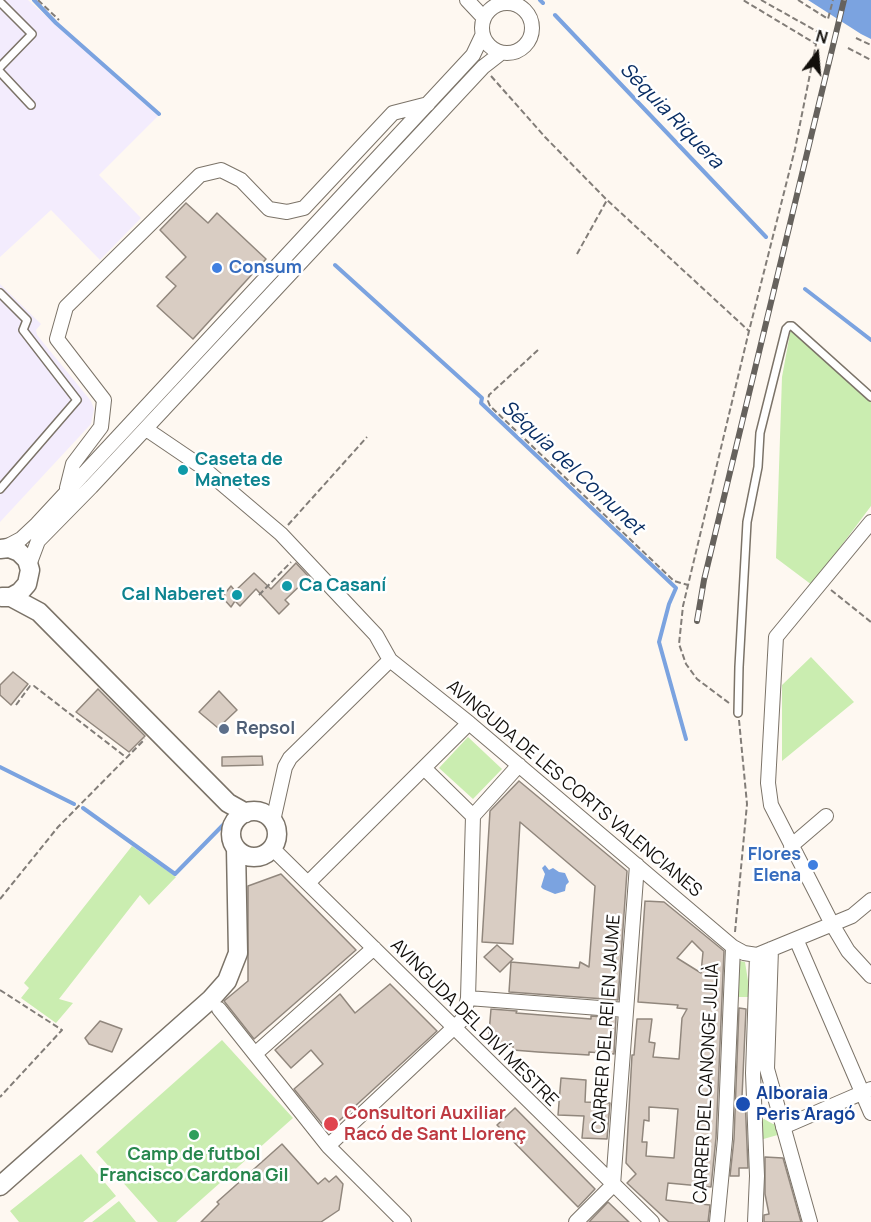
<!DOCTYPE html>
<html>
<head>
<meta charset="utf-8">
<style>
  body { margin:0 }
  #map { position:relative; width:871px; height:1222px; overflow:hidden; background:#fef8f1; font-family:Manrope,sans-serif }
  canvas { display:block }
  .north { position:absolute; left:787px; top:24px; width:60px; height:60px; -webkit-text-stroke:4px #fff; paint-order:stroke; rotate:16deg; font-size:16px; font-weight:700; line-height:24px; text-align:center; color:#120f0b }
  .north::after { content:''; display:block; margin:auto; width:21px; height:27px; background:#120f0b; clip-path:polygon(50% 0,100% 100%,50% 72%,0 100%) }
</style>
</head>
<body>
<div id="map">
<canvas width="871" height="1222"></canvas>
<div class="north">N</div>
</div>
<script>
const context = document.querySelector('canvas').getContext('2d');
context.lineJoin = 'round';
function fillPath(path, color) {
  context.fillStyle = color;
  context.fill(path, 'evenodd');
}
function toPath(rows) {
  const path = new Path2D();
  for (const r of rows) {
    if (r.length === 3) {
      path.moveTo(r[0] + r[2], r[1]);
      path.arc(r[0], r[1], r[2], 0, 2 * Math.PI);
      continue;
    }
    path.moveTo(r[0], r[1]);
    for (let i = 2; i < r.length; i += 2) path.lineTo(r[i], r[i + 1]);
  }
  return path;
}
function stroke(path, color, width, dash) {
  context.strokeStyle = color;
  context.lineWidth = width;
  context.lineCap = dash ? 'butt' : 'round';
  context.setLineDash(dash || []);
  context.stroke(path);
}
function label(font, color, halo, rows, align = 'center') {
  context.font = font + ' Manrope,sans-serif';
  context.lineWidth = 5;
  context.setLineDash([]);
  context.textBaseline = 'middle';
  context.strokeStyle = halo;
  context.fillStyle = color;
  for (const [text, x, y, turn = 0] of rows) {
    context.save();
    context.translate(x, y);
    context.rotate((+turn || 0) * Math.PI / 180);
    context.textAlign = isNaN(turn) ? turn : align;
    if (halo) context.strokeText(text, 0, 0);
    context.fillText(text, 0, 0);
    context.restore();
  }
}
fillPath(toPath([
  [0,0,28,0,158,116,99,175,141,218,100,260,51,210,0,257],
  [0,284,41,324,36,330,37,335,91,401,94,409,91,424,0,522]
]), '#f3ecfd');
fillPath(toPath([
  [791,328,871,402,871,506,812,585,776,558,782,377],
  [811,657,854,702,782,761,782,685],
  [468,737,502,769,473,799,439,768],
  [132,846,176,877,149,905,140,895,59,999,73,1003,56,1023,21,998,29,988,24,983],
  [740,961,745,962,749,987,748,997,738,997],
  [222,1040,293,1118,176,1222,158,1222,96,1152],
  [764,1119,773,1124,778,1124,781,1134,760,1140,756,1121],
  [81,1154,116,1196,83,1222,19,1222,10,1211],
  [119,1201,136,1222,92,1222]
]), '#caedb0');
fillPath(toPath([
  [808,0,871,0,871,39,861,34],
  [545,865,549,870,553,868,559,872,565,873,569,882,566,885,565,891,555,894,543,889,541,887,545,874,542,868]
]), '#7ba3e0');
stroke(toPath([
  [34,0,56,23,159,114],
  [540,0,543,3],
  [555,15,766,237],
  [335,265,482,398,481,403,676,588,669,604,659,642,686,739],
  [805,289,871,340],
  [0,767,74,804],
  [83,808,175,874,224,824]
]), '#7ba3e0', 4);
const building = toPath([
  [186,203,208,223,217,213,266,259,193,339,157,306,176,286,166,277,186,257,160,230,186,203],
  [296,563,309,577,285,600,289,604,279,614,256,589,240,606,235,601,231,607,222,597,231,586,235,591,254,573,271,589,296,563],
  [13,672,28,684,11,705,0,695,0,685,13,672],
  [98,689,145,736,129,752,76,712,98,689],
  [219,691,237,710,218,728,199,712,219,691],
  [262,756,263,765,222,766,222,757,262,756],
  [519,781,627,871,618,1000,509,992,511,962,579,968,580,962,589,967,594,900,595,886,520,822,513,944,482,942,490,811,519,781],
  [281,874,356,950,254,1039,224,1001,248,981,248,886,281,874],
  [645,901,664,902,724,951,716,1138,711,1187,668,1183,666,1200,710,1205,708,1222,669,1222,627,1183,636,1174,626,1163,632,1055,634,1055,637,1019,652,1019,649,1042,655,1043,653,1057,679,1059,682,1018,687,1009,677,1008,678,1005,638,1002,645,901],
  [692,941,703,952,701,973,677,958,692,941],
  [649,1107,678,1109,674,1158,646,1156,647,1142,642,1142,644,1120,649,1121,649,1107],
  [497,945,513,959,500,972,484,957,497,945],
  [390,984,437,1031,328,1131,294,1089,323,1064,311,1050,291,1068,275,1050,340,994,355,1013,390,984],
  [739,1008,746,1009,742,1097,745,1097,748,1168,739,1168,739,1176,730,1176,734,1139,739,1008],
  [491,1009,517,1011,516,1013,591,1019,591,1016,616,1018,614,1054,589,1052,589,1055,538,1052,513,1050,513,1046,488,1045,491,1009],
  [100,1021,122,1029,112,1052,89,1044,85,1038,100,1021],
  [561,1078,586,1080,585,1102,610,1103,607,1139,582,1138,584,1116,558,1115,561,1078],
  [515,1108,595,1189,578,1207,497,1125,515,1108],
  [282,1144,318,1184,325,1178,329,1182,336,1176,343,1184,339,1210,321,1222,201,1222,219,1204,217,1202,282,1144],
  [765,1157,783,1158,801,1222,764,1222,764,1215,769,1214,765,1194,765,1157],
  [608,1202,629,1222,589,1222,608,1202]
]);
fillPath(building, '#d9cdc3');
stroke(building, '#91877d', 1.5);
const lane = toPath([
  [0,2,32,34,0,67],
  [0,72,31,105],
  [0,293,27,320,23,330,77,400,0,489],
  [738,713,739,667,747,522,758,467,760,433,786,329,789,326,792,326,871,397]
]);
const street = toPath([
  [467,0,483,17],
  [507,28,25],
  [146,429,202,467,281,534,376,635,390,660,469,723,733,947,744,953,757,955,852,916,871,900],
  [67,488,73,464,101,427,104,400,57,339,66,307,200,175,221,170,241,180,269,209,287,212,304,208,393,113,428,104],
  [871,522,776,637,768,783,771,805,832,924,848,951,871,976],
  [4,548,21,539,37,524,473,55,482,36],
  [29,565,38,541,91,487,483,67,501,53],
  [424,768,473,816],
  [273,821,285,767,290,758,390,660],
  [791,846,826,816],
  [272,848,652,1222],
  [308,883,469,723],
  [796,939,871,1113],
  [771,949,767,1069,810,1222],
  [468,998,626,1010],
  [219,1009,328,1146,404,1222],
  [255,1054,374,948],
  [783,1127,871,1089],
  [328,1146,463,1019,468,998,473,816,519,765],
  [576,1222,613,1185,637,865],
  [717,1222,725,1139,733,947],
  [755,1222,757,1176,753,1073,757,955]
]);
const secondary = toPath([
  [0,549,9,548,19,552,27,560,30,570,27,584,20,592,11,597,2,597],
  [11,597,39,612,228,803,246,813],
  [254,834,23],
  [0,1186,211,999,227,981,238,953,236,848]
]);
stroke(lane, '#7b7368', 10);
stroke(street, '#7b7368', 16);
stroke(secondary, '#7b7368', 21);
stroke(toPath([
  [38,0,59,20],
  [761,0,820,33],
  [798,0,828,19,833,0],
  [856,38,871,45],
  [848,48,871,60],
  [491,76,545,137,607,200,749,331],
  [577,254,607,200],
  [538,350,489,395,488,401,490,406,674,581,688,585],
  [288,525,367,437],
  [831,590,871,622],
  [259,595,291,562],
  [729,703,697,679,686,664,679,644,683,606,749,331,795,149,816,44,743,0],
  [16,705,30,686,34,686,127,758],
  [0,899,58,827,145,739],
  [735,932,747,804,739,720],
  [0,990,62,1030,0,1097]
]), '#827d78', 2, [6, 3]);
stroke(lane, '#fff', 7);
stroke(street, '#fff', 14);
stroke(secondary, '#fff', 18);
const rail = toPath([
  [697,621,704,580,844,0]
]);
stroke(rail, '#66625d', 6);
stroke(rail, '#fff', 4, [11]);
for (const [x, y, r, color] of [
  [217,268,6,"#3f7fe0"],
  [183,470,6,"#0f9aa8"],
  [287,586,6,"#0f9aa8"],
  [237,595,6,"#0f9aa8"],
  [224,729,6,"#5c6f8a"],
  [813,865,6,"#3f7fe0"],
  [743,1104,8,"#1a4fb4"],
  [331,1124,8,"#e0444e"],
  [194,1135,6,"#2e9e5b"]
]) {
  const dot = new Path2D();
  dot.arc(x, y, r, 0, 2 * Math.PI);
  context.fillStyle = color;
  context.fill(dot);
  stroke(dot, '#fff', 2);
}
label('bold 18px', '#366cbe', '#fff', [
  ["Consum",229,268],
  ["Flores",801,855,"right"],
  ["Elena",801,876,"right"]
], 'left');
label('bold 18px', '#0d838f', '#fff', [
  ["Caseta de",195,460],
  ["Manetes",195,481],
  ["Ca Casaní",299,586],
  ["Cal Naberet",225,595,"right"]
], 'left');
label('bold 18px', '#4e5e75', '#fff', [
  ["Repsol",236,729]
], 'left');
label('18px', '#120f0b', '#fff', [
  ["AVINGUDA DE LES CORTS VALENCIANES",574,789,40],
  ["AVINGUDA DEL DIVÍ MESTRE",474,1023,45],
  ["CARRER DEL REI EN JAUME",607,1024,-86],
  ["CARRER DEL CANONGE JULIÀ",707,1083,-87]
]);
label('bold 18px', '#164399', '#fff', [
  ["Alboraia",756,1094],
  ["Peris Aragó",756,1115]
], 'left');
label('bold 18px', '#be3a42', '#fff', [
  ["Consultori Auxiliar",344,1114],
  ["Racó de Sant Llorenç",344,1135]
], 'left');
label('bold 18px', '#27864d', '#fff', [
  ["Camp de futbol",194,1155],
  ["Francisco Cardona Gil",194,1176]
]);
label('italic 20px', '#092e64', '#fff', [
  ["Séquia Riquera",671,116,46],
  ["Séquia del Comunet",572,468,43]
]);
</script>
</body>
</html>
